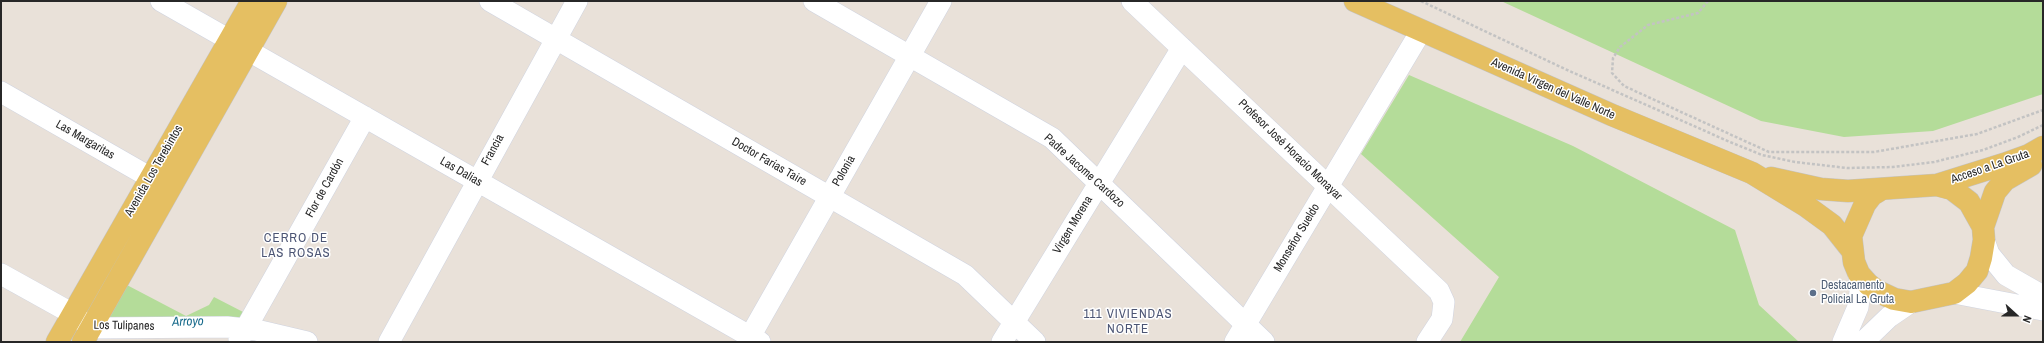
<!DOCTYPE html>
<html>
<head>
<meta charset="utf-8">
<style>
  body { margin:0 }
  #map { position:relative; width:2044px; height:343px; overflow:hidden; background:#e9e1d9; font-family:"Archivo Narrow",sans-serif }
  canvas { display:block }
  .frame { position:absolute; inset:0; border:2px solid #272727; pointer-events:none }
  .north { position:absolute; left:1996px; top:295px; width:40px; height:40px; -webkit-text-stroke:3px #fff; paint-order:stroke; rotate:111deg; font-size:11px; font-weight:700; line-height:16px; text-align:center; color:#272727 }
  .north::after { content:''; display:block; margin:auto; width:14px; height:18px; background:#272727; clip-path:polygon(50% 0,100% 100%,50% 72%,0 100%) }
</style>
</head>
<body>
<div id="map">
<canvas width="2044" height="343"></canvas>
<div class="frame"></div>
<div class="north">N</div>
</div>
<script>
const context = document.querySelector('canvas').getContext('2d');
context.lineJoin = 'round';
function fillPath(path, color) {
  context.fillStyle = color;
  context.fill(path, 'evenodd');
}
function toPath(rows) {
  const path = new Path2D();
  for (const r of rows) {
    path.moveTo(r[0], r[1]);
    for (let i = 2; i < r.length; i += 2) path.lineTo(r[i], r[i + 1]);
  }
  return path;
}
function stroke(path, color, width, dash) {
  context.strokeStyle = color;
  context.lineWidth = width;
  context.lineCap = dash ? 'butt' : 'round';
  context.setLineDash(dash || []);
  context.stroke(path);
}
function label(font, color, halo, rows, align = 'center') {
  context.font = font + ' "Archivo Narrow",sans-serif';
  context.lineWidth = 3;
  context.setLineDash([]);
  context.textBaseline = 'middle';
  context.strokeStyle = halo;
  context.fillStyle = color;
  for (const [text, x, y, turn = 0] of rows) {
    context.save();
    context.translate(x, y);
    context.rotate((+turn || 0) * Math.PI / 180);
    context.textAlign = isNaN(turn) ? turn : align;
    if (halo) context.strokeText(text, 0, 0);
    context.fillText(text, 0, 0);
    context.restore();
  }
}
fillPath(toPath([
  [1501,1,2043,1,2043,94,1933,131,1844,137,1761,121],
  [1409,75,1573,146,1735,230,1759,305,1799,342,1460,342,1499,277,1361,154],
  [125,284,186,316,209,305,214,297,247,314,244,318,108,319]
]), '#b4dc99');
const minor = toPath([
  [161,1,760,342],
  [490,1,965,275,1035,342],
  [814,1,1052,138,1264,342],
  [1132,1,1439,291,1444,302,1442,319,1427,342],
  [1,92,165,186],
  [1984,240,1989,254,2006,275,2043,296],
  [1,274,73,314,91,328,227,327,256,330,307,342],
  [1954,293,2043,310],
  [239,339,246,328,365,117],
  [389,342,577,1],
  [747,342,941,1],
  [1002,342,1182,48],
  [1235,342,1421,31],
  [1843,342,1858,307,1860,292,1859,274],
  [1863,342,1889,317,1911,302]
]);
const major = toPath([
  [1355,1,1612,115,1752,173,1806,206,1832,225,1851,249],
  [1771,178,1821,189,1848,191,1937,185,1952,189,1969,202,1983,227,1984,240,1981,258,1977,271,1967,283,1954,293,1911,302,1894,299,1877,291,1868,284,1859,274,1854,262,1851,236,1865,204,1872,195,1882,189],
  [1937,185,2004,164,2029,155,2043,147],
  [1983,227,1995,192,2005,180,2031,165],
  [57,342,252,1],
  [83,342,276,1]
]);
stroke(minor, '#cfd3df', 22);
stroke(major, '#c3c3c3', 23);
stroke(toPath([
  [1421,1,1565,69,1730,142,1762,155,1795,162,1847,168,1893,167,1934,162,1983,150,2018,137,2043,125],
  [1708,1,1698,13,1648,25,1620,47,1613,58,1612,73,1624,86,1769,152,1874,152,1977,134,2043,110]
]), '#c3c3c3', 2.5, [3, 2]);
stroke(minor, '#fff', 21);
stroke(major, '#e5bf62', 22);
for (const [x, y, r, color] of [
  [1813,293,4,"#5c6f8a"]
]) {
  const dot = new Path2D();
  dot.arc(x, y, r, 0, 2 * Math.PI);
  context.fillStyle = color;
  context.fill(dot);
  stroke(dot, '#fff', 1.5);
}
label('12px', '#272727', '#fff', [
  ["Avenida Virgen del Valle Norte",1553,89,24],
  ["Las Margaritas",85,140,30],
  ["Francia",493,150,-61],
  ["Profesor José Horacio Monayar",1290,150,44],
  ["Doctor Farias Taire",769,162,30],
  ["Acceso a La Gruta",1990,167,-19],
  ["Avenida Los Terebintos",154,171,-60],
  ["Polonia",844,171,-60],
  ["Padre Jacome Cardozo",1084,171,42],
  ["Las Dalias",461,172,30],
  ["Flor de Cardón",325,188,-61],
  ["Virgen Morena",1073,225,-59],
  ["Monseñor Sueldo",1297,238,-59],
  ["Los Tulipanes",124,326,1]
]);
label('12px', '#4e5e75', '#fff', [
  ["Destacamento",1821,286],
  ["Policial La Gruta",1821,300]
], 'left');
context.letterSpacing = '1px';
label('13px', '#4c5574', '#fff', [
  ["CERRO DE",296,239],
  ["LAS ROSAS",296,254],
  ["111 VIVIENDAS",1128,315],
  ["NORTE",1128,330]
]);
context.letterSpacing = '0px';
label('italic 13px', '#176a8b', '#fff', [
  ["Arroyo",188,322,-1]
]);
</script>
</body>
</html>
